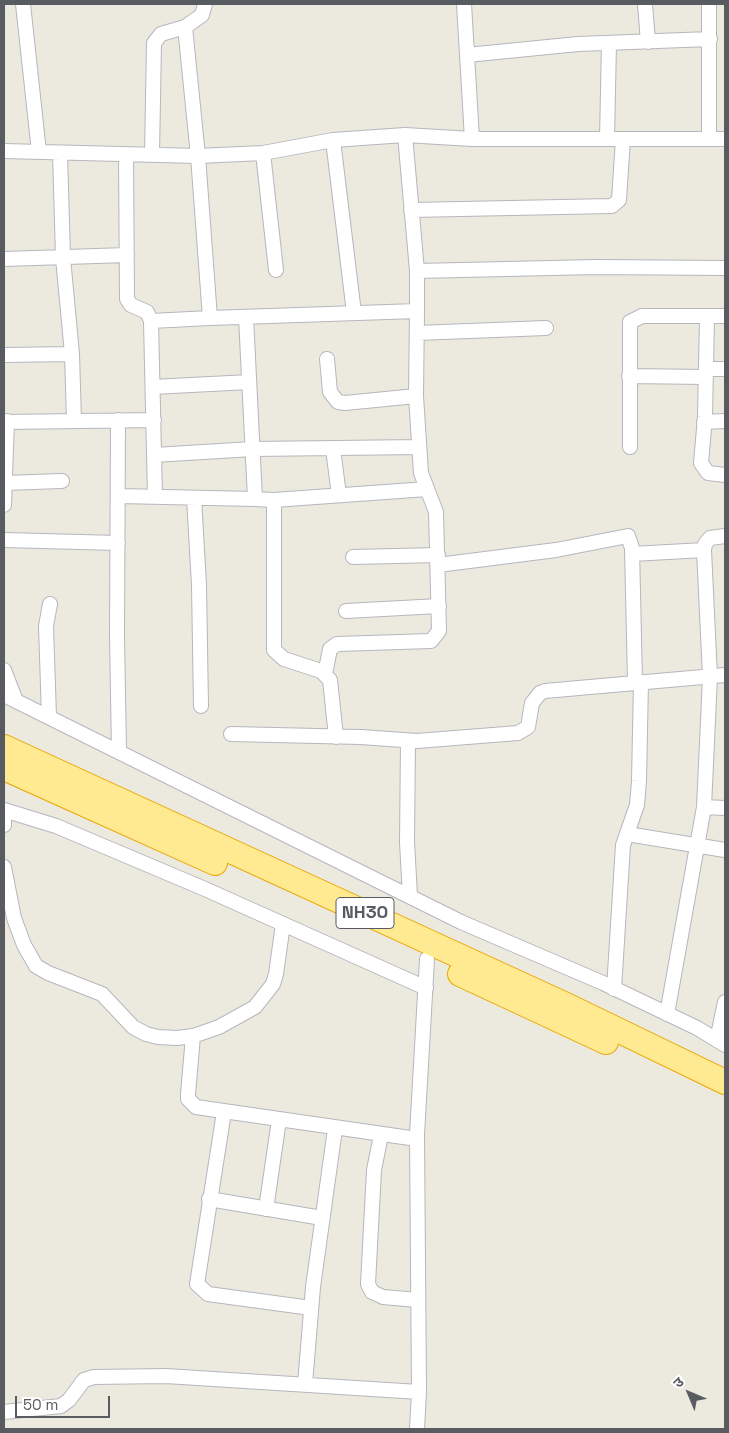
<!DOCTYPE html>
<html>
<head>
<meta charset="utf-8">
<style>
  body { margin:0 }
  #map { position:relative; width:729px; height:1433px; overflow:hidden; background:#ece9df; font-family:"Space Grotesk","Noto Sans Devanagari",sans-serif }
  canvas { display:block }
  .frame { position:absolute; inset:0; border:5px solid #585c61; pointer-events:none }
  .north { position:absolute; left:664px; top:1368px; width:50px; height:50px; -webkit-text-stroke:4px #fff; paint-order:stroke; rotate:315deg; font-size:14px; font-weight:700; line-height:20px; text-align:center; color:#585c61 }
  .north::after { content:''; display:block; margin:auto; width:18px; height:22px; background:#585c61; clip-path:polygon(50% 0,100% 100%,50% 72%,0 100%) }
  .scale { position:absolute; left:15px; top:1396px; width:95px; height:22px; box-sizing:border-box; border:2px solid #585c61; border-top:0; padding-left:6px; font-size:15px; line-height:18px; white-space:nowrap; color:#585c61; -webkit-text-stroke:4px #fff; paint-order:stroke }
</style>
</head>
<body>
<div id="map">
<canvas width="729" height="1433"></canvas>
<div class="frame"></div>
<div class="north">उ</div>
<div class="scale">50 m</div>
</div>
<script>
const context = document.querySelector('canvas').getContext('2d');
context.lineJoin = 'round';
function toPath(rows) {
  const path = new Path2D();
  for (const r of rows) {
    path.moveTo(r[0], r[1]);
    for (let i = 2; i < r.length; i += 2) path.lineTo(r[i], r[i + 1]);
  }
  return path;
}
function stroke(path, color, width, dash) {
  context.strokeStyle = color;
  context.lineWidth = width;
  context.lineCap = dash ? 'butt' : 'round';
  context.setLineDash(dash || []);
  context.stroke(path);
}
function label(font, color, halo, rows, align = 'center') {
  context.font = font + ' "Space Grotesk",sans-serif';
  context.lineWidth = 4.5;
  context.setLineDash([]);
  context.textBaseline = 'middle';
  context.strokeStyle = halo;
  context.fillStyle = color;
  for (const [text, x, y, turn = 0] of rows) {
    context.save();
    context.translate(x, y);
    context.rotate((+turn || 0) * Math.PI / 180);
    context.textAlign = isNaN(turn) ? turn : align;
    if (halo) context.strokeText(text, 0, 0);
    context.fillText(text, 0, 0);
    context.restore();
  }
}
const minor = toPath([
  [23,4,39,152],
  [645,4,648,42],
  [709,4,709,139],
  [467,55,578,44,710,39],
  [405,135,472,139,464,4],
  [472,139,725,139],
  [607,139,609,43],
  [333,140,354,313],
  [4,151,198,156,263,153,333,140,405,135,417,271,417,311,210,318,198,156,185,27,202,15,205,4],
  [60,153,63,258,72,354,74,421],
  [263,153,276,270],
  [126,155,127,299,131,305,147,312,151,321,155,497],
  [152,155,154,43,161,34,185,27],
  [411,210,612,206,619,200,623,139],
  [4,259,127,255],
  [417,271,596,267,725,268],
  [246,317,255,499,274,500,274,650,284,659,321,671,330,680,336,737],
  [707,317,705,417,701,463,708,473,725,475],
  [151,321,210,318],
  [417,333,546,328],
  [4,355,72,354],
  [327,359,330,392,338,402,345,403,416,396],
  [706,369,725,369],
  [629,376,705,377],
  [153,387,249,382],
  [118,420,117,636,119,752],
  [4,422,154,420],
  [704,422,725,421],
  [630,447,630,322,642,316,725,316],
  [333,449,339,495],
  [154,455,253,449,419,447],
  [4,483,62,481],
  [119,496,255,499],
  [194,498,199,585,201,706],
  [274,500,427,489],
  [4,505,7,421],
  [4,540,118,543],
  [632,554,704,550],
  [353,557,438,555],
  [438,565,556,550,628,536,632,548,635,682],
  [346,611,439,606],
  [4,670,16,701],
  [325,674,330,649,337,644,431,641,439,631,436,512,421,473,416,396,417,311],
  [4,695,461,922,603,983,697,1028,725,1045],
  [49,717,46,626,50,604],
  [231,734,361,737,417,741,518,733,528,727,532,703,540,693,545,691,725,675],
  [408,741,407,842,410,896],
  [704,807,725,808],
  [4,810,56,826,205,889,426,988],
  [4,825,4,810],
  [627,834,725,850],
  [4,867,14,918,24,945,36,966,48,973,102,994,133,1027,146,1034,158,1037,177,1038,193,1036,219,1027,255,1007,273,984,276,974,283,924],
  [614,989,623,845,637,805,639,781,641,682],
  [667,1014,704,807,710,677,704,550,705,544,710,538,725,536],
  [193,1036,188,1094,188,1099,196,1107,417,1139],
  [717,1040,725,1002],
  [224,1112,197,1284,208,1294,311,1308],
  [381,1135,374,1170,368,1284,372,1292,383,1297,418,1300],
  [209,1199,322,1218],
  [266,1209,279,1120],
  [305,1384,313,1287,335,1129],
  [4,1412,61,1406,69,1400,84,1380,94,1377,166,1376,419,1392],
  [417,1429,419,1392,417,1135,427,959]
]);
const trunk = toPath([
  [4,747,566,1005,725,1082],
  [4,768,215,863],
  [460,974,606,1042]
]);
stroke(minor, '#b5b7bd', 16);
stroke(trunk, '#eba600', 26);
stroke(minor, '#fff', 14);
stroke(trunk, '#ffea92', 24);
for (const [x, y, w] of [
  [365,913,58]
]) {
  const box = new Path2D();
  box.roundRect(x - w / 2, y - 15.5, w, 31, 4);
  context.fillStyle = '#fff';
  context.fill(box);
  stroke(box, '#585c61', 1);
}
label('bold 18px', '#585c61', null, [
  ["NH30",365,913]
]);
</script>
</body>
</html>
